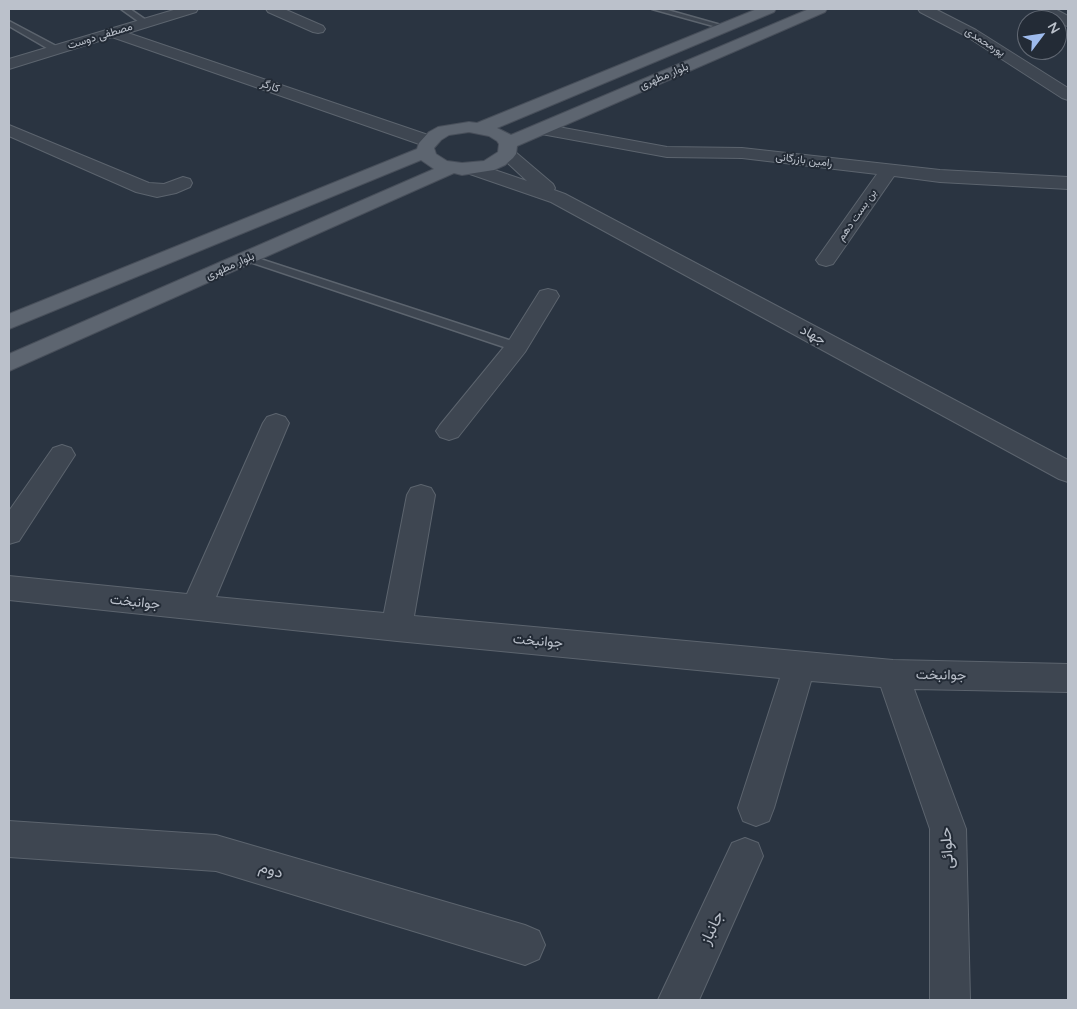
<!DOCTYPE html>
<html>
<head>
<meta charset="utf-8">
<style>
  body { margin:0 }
  #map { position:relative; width:1077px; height:1009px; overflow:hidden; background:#2a3441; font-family:Quicksand,sans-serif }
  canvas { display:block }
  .frame { position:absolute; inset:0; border:10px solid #bbc1cb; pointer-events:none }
  .north { position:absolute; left:1017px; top:10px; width:50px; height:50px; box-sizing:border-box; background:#232b36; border:1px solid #606772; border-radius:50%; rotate:59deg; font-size:14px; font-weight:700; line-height:20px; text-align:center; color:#bbc1cb }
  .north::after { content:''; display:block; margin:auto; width:18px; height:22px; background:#9ebbed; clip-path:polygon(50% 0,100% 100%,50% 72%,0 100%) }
</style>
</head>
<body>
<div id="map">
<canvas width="1077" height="1009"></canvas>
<div class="frame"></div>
<div class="north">N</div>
</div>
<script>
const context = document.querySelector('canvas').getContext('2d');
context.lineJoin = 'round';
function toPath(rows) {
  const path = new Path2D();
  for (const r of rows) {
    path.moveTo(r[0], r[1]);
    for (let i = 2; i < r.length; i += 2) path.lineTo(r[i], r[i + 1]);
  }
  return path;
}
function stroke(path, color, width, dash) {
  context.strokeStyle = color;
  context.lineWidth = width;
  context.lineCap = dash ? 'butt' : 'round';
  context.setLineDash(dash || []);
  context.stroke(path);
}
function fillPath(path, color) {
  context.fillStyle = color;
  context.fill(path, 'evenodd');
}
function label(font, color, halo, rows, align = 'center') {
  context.font = font + ' Quicksand,Vazirmatn,sans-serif';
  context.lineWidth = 4;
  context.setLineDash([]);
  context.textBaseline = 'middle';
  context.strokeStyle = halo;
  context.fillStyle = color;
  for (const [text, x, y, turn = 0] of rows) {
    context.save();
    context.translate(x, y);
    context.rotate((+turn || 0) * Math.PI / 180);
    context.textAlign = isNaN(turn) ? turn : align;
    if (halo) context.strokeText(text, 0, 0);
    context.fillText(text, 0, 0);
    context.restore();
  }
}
const service = toPath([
  [121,9,130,9,149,22,142,24,121,9],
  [652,9,664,9,728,27,724,29,652,9],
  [9,21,58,47,59,49,52,51,9,26,9,21],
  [248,255,521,344,523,347,521,350,513,350,244,260,242,258,244,256,248,255]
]);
const minor = toPath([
  [177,9,198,9,196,12,128,33,434,137,437,141,434,145,428,146,422,145,112,37,9,69,9,59,177,9],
  [266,9,284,9,323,26,325,29,323,32,318,33,313,32,268,12,266,9],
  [918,9,935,9,976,30,1068,88,1068,100,1062,98,966,36,920,12,918,9],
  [1038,9,1055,9,1068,16,1068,26,1063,25,1038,9],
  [542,124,667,147,742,148,940,170,1068,177,1068,189,940,182,894,176,833,264,826,266,819,264,816,260,877,174,742,158,667,157,536,133,533,129,536,125,542,124],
  [9,125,149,183,164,184,183,177,190,179,192,183,190,187,176,193,157,197,136,192,9,136,9,125],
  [548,289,556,291,559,296,525,352,458,437,449,440,440,437,436,431,440,425,508,342,540,291,548,289],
  [276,414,285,417,289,423,216,597,384,613,407,495,411,488,421,485,431,488,435,495,414,616,893,660,1068,664,1068,692,914,689,966,829,970,1000,930,1000,930,829,881,687,811,681,774,808,769,821,756,826,743,821,738,808,780,678,397,641,9,600,9,576,187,594,263,423,267,417,276,414],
  [62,445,71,448,75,455,19,541,9,544,9,511,53,448,62,445],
  [9,821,216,835,525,925,539,931,545,945,539,959,525,965,216,871,9,857,9,821],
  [745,838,758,843,763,856,699,1000,658,1000,732,843,745,838]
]);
const tertiary = toPath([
  [507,149,513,150,553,184,555,188,554,190,565,194,1068,460,1068,482,1059,479,551,202,467,173,465,169,467,165,474,163,527,181,498,154,501,150,507,149]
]);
const primary = toPath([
  [757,9,776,9,774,12,497,128,511,135,809,9,827,9,825,12,517,146,516,154,513,158,505,165,494,170,462,175,454,173,9,371,9,354,434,169,421,160,9,329,9,314,417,149,419,143,429,132,438,127,469,122,477,123,757,9],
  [469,132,489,136,497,141,499,144,498,152,484,161,462,163,447,161,436,154,434,148,441,140,449,135,469,132]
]);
stroke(service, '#5c646e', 3);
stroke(minor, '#5c646e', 2);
stroke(tertiary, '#5c646e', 2);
stroke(primary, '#484f5a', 2);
fillPath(service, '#3e4651');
fillPath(minor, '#3e4651');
fillPath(tertiary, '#3e4651');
fillPath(primary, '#5d6570');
label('11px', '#bbc1cb', '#232b36', [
  ["مصطفی دوست",100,36,-17],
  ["پورمحمدی",985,42,32],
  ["بلوار مطهری",664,76,-23],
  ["کارگر",270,86,19],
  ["رامین بازرگانی",804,160,7],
  ["بن بست دهم",857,215,-55],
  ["بلوار مطهری",230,266,-24]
]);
label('14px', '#bbc1cb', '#232b36', [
  ["جهاد",813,335,28],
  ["جوانبخت",135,602,6],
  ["جوانبخت",538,641,5],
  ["جوانبخت",941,675,1]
]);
label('16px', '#bbc1cb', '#232b36', [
  ["حلوائی",947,848,-94],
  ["دوم",271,870,17],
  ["جانباز",712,928,-65]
]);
</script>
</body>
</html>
